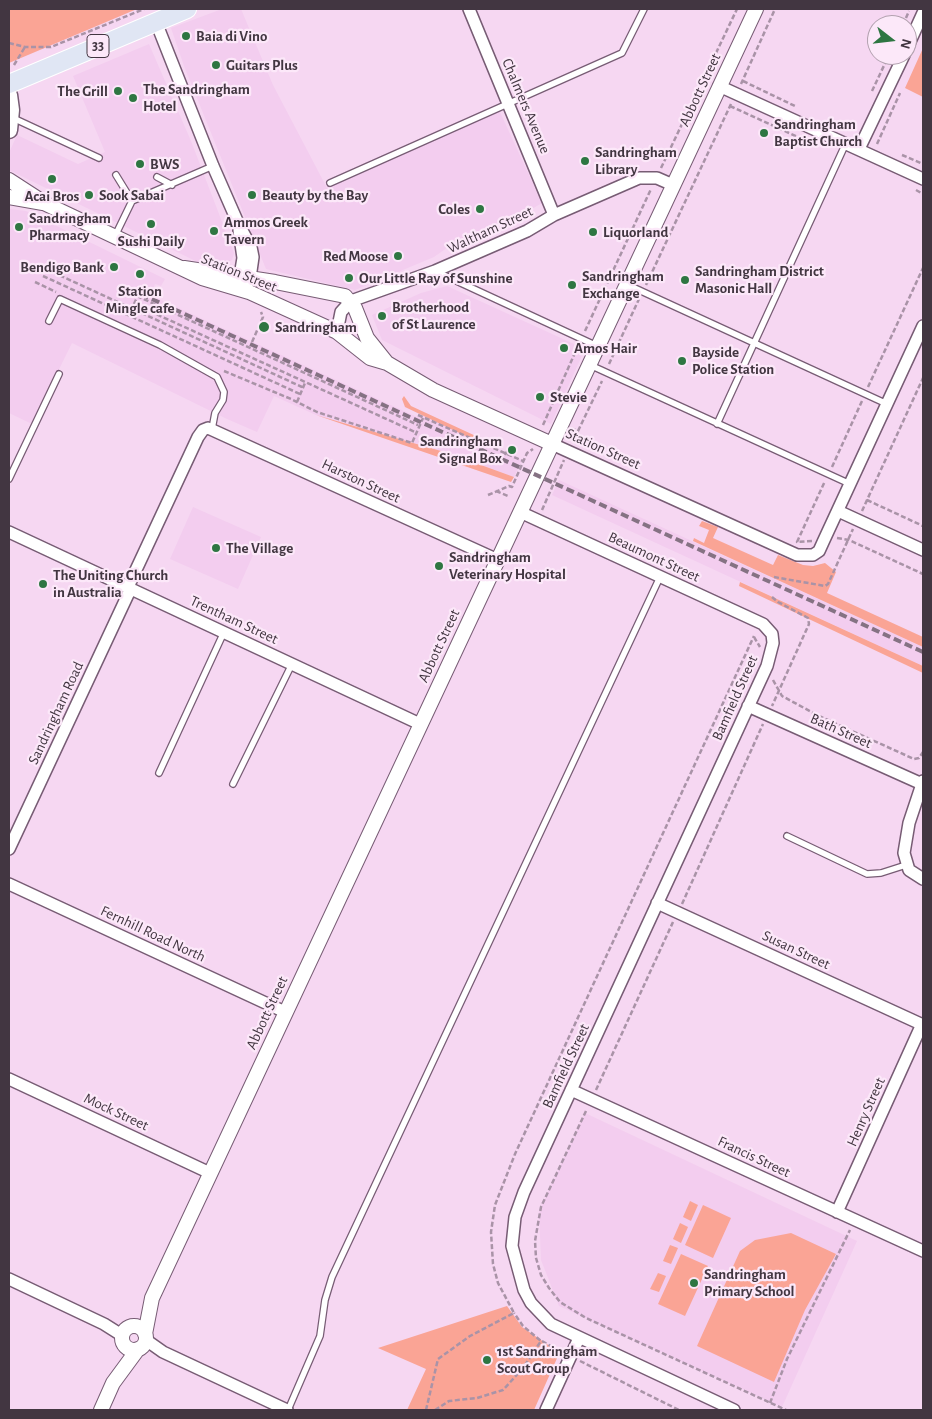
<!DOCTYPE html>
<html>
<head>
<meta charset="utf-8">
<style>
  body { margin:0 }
  #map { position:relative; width:932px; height:1419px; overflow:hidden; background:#f6d7f2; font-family:"Alegreya Sans",sans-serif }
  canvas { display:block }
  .frame { position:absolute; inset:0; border:10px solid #423641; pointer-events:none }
  .north { position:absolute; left:867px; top:15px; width:50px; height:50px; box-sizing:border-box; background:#fce8f9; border:1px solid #b2a1af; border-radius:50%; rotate:106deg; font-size:14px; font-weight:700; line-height:20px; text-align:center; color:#423641 }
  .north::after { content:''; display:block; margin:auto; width:18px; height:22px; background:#2e7642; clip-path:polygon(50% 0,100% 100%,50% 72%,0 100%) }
</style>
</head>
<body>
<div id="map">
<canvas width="932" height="1419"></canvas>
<div class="frame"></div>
<div class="north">N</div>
</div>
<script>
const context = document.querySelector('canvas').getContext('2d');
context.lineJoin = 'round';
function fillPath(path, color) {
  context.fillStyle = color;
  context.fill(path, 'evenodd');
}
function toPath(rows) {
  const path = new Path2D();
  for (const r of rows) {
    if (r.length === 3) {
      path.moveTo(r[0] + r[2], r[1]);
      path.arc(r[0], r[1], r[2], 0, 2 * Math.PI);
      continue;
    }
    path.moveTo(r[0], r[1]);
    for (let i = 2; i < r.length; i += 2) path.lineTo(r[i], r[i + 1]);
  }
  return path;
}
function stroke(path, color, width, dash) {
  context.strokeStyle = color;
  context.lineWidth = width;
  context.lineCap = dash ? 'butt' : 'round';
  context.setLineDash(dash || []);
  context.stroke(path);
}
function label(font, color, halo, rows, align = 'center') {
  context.font = font + ' "Alegreya Sans",sans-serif';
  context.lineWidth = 4.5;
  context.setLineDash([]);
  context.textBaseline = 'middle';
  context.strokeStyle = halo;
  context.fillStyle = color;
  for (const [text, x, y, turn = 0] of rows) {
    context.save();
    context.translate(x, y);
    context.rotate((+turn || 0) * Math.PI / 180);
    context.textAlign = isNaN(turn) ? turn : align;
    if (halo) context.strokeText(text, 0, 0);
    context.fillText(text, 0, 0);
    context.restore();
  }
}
fillPath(toPath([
  [222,9,241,9,273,85,327,188,405,146,499,110,542,203,525,213,451,245,434,257,355,290,266,269,184,66,171,28],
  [149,44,191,141,234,253,232,260,214,270,9,170,9,153,17,135,78,164,105,152,73,76],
  [9,209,26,211,165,279,161,286,155,284,150,295,417,417,419,414,522,460,514,477,448,453,316,415,274,396,257,432,227,419,72,343,32,424,9,413],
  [447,286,585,349,551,424,382,340,372,315,421,293],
  [559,480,923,647,923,666,552,495],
  [193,507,261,537,238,589,170,559],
  [585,1113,857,1241,782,1407,559,1306,541,1260,539,1211]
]), '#f3cdef');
fillPath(toPath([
  [9,9,137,9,9,63],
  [923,48,923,97,905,88],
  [404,396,411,406,478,437,476,441,405,407,402,399],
  [316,415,448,453,514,477,511,482],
  [702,521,718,527,713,538,773,565,778,555,803,565,813,566,825,563,836,572,827,593,923,637,923,647,693,541,694,538,704,543,709,530,699,526],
  [740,582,923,666,923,673,739,586],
  [690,1201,698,1205,691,1221,683,1217],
  [703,1205,731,1218,713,1258,685,1245],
  [680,1223,688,1227,681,1243,673,1239],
  [791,1233,836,1254,805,1310,774,1382,697,1346,740,1251,755,1240],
  [670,1245,678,1248,671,1264,663,1261],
  [681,1254,708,1266,685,1316,658,1304],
  [658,1273,666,1276,659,1292,650,1289],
  [507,1306,522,1327,557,1351,558,1356,534,1410,407,1410,426,1369,378,1348]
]), '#faa495');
const service = toPath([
  [13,118,99,158],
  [116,175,132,201],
  [157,177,172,185],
  [330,183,622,53,644,9],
  [115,236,132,201,213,166],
  [435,271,597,346],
  [628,285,887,404],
  [49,321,60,299,160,345,217,377,224,392,223,400,215,413,212,429],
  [590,365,850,484],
  [717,424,846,143],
  [9,479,59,374],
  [159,773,224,632],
  [233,784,292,664],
  [787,836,867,874,881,873,906,865],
  [288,1410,320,1336,325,1300,332,1277,660,577]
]);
const minor = toPath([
  [469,9,554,215],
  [156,22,213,166,238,223,251,247,253,257,250,278],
  [907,48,923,13],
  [719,86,923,179],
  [859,149,904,55],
  [239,230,243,258,240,276],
  [337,332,341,312,351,301,435,271,527,231,554,215,639,178,657,178,673,185],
  [552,444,797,555,813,555,819,551,824,540,923,326],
  [838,511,923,550],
  [520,512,763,624,772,634,773,643,767,666,524,1192,515,1217,512,1246,524,1290,531,1303,551,1324,734,1410],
  [9,532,420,724],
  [128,587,198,437,203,430,208,428,498,560],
  [748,706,922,784],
  [923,781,909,823,904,853,909,870,923,879],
  [9,849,131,588],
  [9,884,285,1012],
  [657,903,923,1025],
  [9,1079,210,1173],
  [571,1090,923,1251],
  [837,1212,922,1024],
  [9,1279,104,1324,123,1336],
  [146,1340,163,1352,287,1410],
  [546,1410,579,1338]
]);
const tertiary = toPath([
  [9,180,46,204,202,278,249,292,337,332,370,358,387,363],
  [9,197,43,203],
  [184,268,275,282,345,296,355,308,367,338,387,363,433,390,552,444],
  [134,1338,12],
  [145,1334,152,1298,756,9],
  [101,1410,113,1383,138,1349]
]);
const secondary = toPath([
  [9,95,11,110,9,130]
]);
const primary = toPath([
  [9,84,187,9]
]);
stroke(service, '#775c74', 8);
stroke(minor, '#775c74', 14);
stroke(tertiary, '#775c74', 16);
stroke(secondary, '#775c74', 19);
stroke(primary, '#fff', 20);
stroke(toPath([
  [903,25,909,11],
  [9,43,25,47,51,47,144,9],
  [14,65,25,47],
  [743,81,797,107],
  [741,84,775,9],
  [872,91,889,55],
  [730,106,811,143],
  [877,144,900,93],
  [902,155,923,164],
  [661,168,737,9],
  [916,190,923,194],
  [46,269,302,387],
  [43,276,300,394],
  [35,282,56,292],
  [646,285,731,104],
  [151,293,141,289,134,304,415,432],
  [137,296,418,425],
  [585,331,651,189],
  [252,342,263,317,261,312],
  [609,364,639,299],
  [224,371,291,399,317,412,412,443,423,418],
  [868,387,923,268],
  [297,402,305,383],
  [418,415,523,461],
  [543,425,578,346],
  [578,431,602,381],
  [573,442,578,431,573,429],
  [505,455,509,448],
  [832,467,862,401],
  [496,491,508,496],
  [488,495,509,486,512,487,527,453,533,449],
  [867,500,923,526],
  [542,510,564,460],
  [862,511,923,378],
  [837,538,849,540,923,574],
  [812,541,797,542,825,481],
  [774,577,825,586,828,584,853,529],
  [772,597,778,602,808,618,809,624,772,706],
  [754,637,760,647],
  [773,680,782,696,819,716,914,759,919,758,923,752],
  [682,904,763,724],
  [596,1090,673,922],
  [586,1111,541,1207,539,1218,535,1241,536,1258,541,1275,549,1288,560,1302,586,1318,786,1410],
  [542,1341,561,1352],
  [580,1361,679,1410],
  [770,1403,787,1359,850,1230],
  [426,1410,438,1359,470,1336,514,1313,498,1283,493,1264,491,1232,495,1205,515,1154,754,636],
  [435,1410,449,1401,477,1398,503,1390,523,1368,541,1341,523,1326,514,1313]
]), '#a993a7', 2.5, [5, 2.5]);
stroke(service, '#fff', 5.5);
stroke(minor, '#fff', 11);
stroke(tertiary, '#fff', 14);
stroke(secondary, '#fff', 16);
stroke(primary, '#e0e6f4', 18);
stroke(toPath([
  [141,294,923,652]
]), '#857283', 4, [8, 4]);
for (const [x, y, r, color] of [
  [186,36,5,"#2e7642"],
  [216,65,5,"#2e7642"],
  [118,91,5,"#2e7642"],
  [133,98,5,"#2e7642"],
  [764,133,5,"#2e7642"],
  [585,161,5,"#2e7642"],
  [140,164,5,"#2e7642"],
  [52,179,5,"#2e7642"],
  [89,195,5,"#2e7642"],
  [252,195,5,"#2e7642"],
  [480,209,5,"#2e7642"],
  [151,224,5,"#2e7642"],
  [19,227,5,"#2e7642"],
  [214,231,5,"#2e7642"],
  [593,232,5,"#2e7642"],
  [398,256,5,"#2e7642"],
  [114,267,5,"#2e7642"],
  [140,274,5,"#2e7642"],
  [349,278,5,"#2e7642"],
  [685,280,5,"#2e7642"],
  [572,285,5,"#2e7642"],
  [382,316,5,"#2e7642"],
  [264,327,6,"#2e7642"],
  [564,348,5,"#2e7642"],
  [682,361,5,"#2e7642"],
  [540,397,5,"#2e7642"],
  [512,450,5,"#2e7642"],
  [216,548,5,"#2e7642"],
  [439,566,5,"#2e7642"],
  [43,584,5,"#2e7642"],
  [694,1283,5,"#2e7642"],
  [487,1360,5,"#2e7642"]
]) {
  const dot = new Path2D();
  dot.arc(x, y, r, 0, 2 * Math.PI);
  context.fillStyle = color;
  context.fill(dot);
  stroke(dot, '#fce8f9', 2);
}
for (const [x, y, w] of [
  [98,46,22]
]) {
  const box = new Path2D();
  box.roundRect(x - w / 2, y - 11.5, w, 23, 4);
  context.fillStyle = '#fce8f9';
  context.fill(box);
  stroke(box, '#423641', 1);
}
label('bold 14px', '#423641', null, [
  ["33",98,46]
]);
label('bold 15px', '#423641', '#fce8f9', [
  ["Baia di Vino",196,36],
  ["Guitars Plus",226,65],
  ["The Sandringham",143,89],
  ["Hotel",143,106],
  ["The Grill",108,91,"right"],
  ["Sandringham",774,124],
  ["Baptist Church",774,141],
  ["Sandringham",595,152],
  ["Library",595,169],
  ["BWS",150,164],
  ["Sook Sabai",99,195],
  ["Beauty by the Bay",262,195],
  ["Acai Bros",52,196,"center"],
  ["Coles",470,209,"right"],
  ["Sandringham",29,218],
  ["Pharmacy",29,235],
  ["Ammos Greek",224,222],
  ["Tavern",224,239],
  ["Liquorland",603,232],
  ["Sushi Daily",151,241,"center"],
  ["Red Moose",388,256,"right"],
  ["Bendigo Bank",104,267,"right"],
  ["Sandringham District",695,271],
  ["Masonic Hall",695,288],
  ["Sandringham",582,276],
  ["Exchange",582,293],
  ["Our Little Ray of Sunshine",359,278],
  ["Station",140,291,"center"],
  ["Mingle cafe",140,308,"center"],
  ["Brotherhood",392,307],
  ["of St Laurence",392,324],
  ["Sandringham",275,327],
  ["Amos Hair",574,348],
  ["Bayside",692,352],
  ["Police Station",692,369],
  ["Stevie",550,397],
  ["Sandringham",502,441,"right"],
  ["Signal Box",502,458,"right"],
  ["The Village",226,548],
  ["Sandringham",449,557],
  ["Veterinary Hospital",449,574],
  ["The Uniting Church",53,575],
  ["in Australia",53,592],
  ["Sandringham",704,1274],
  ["Primary School",704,1291],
  ["1st Sandringham",497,1351],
  ["Scout Group",497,1368]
], 'left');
label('15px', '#423641', '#fce8f9', [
  ["Abbott Street",700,90,-65],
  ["Chalmers Avenue",526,106,67],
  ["Waltham Street",490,230,-25],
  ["Station Street",239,273,22],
  ["Station Street",603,449,24],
  ["Harston Street",361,481,25],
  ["Beaumont Street",654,557,25],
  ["Trentham Street",234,620,25],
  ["Abbott Street",439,646,-65],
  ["Bamfield Street",735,698,-66],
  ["Sandringham Road",56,713,-65],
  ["Bath Street",841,731,24],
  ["Fernhill Road North",153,934,25],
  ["Susan Street",796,950,25],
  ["Abbott Street",267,1013,-65],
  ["Bamfield Street",566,1066,-65],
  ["Mock Street",116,1112,25],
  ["Henry Street",866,1112,-66],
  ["Francis Street",754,1157,25]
]);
</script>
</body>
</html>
